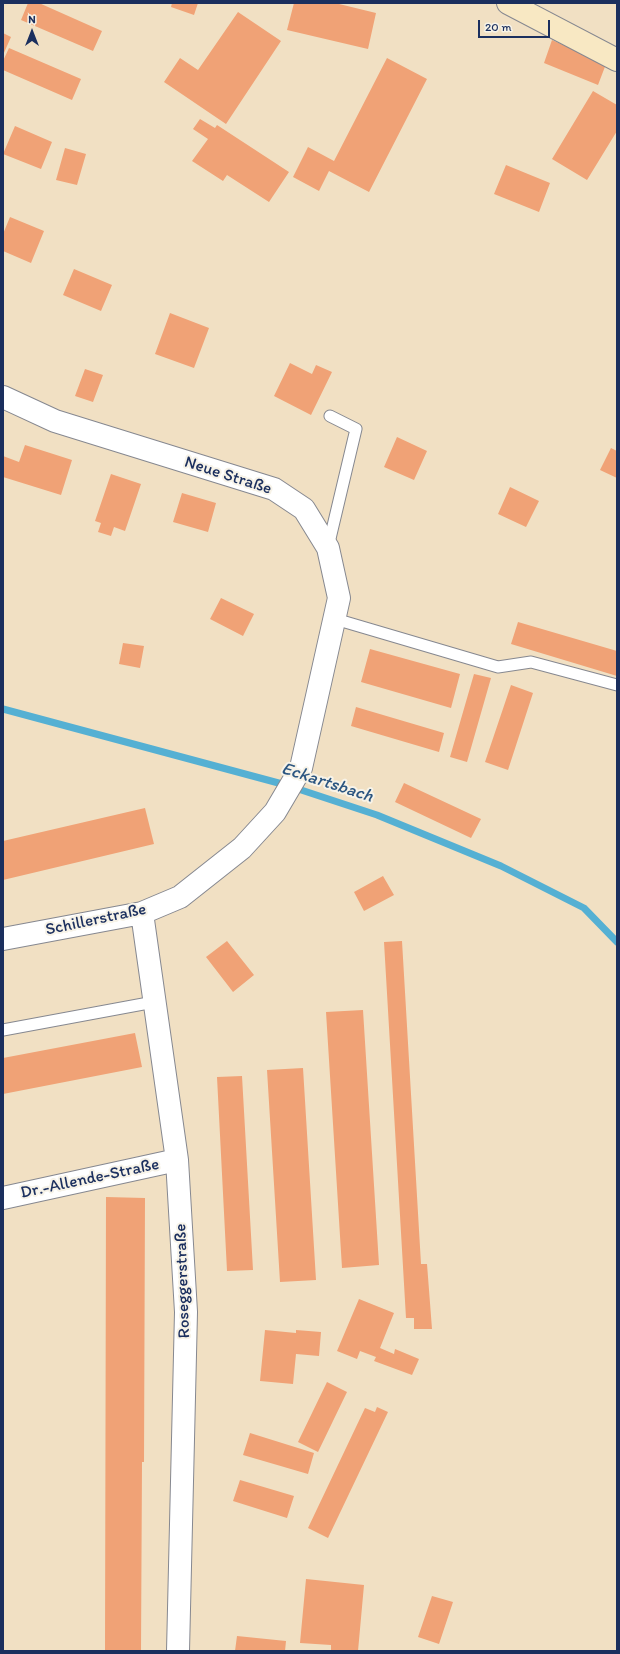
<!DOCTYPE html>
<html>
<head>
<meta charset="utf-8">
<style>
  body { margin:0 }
  #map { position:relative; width:620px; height:1654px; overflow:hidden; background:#f1e0c3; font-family:Itim,sans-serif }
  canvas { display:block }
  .frame { position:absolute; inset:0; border:4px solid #1b2f5e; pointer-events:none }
  .north { position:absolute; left:12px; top:12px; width:40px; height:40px; -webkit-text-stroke:3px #f7f3e8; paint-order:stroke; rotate:0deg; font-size:11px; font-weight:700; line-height:16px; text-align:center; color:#1b2f5e }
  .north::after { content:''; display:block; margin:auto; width:14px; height:18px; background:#1b2f5e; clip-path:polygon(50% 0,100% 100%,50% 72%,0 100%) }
  .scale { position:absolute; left:478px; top:20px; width:72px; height:18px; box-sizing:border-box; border:2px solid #1b2f5e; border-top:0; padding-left:5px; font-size:12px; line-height:14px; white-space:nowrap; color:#1b2f5e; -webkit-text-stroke:3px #f7f3e8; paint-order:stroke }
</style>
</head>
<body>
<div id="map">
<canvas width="620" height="1654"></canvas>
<div class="frame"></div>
<div class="north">N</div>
<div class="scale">20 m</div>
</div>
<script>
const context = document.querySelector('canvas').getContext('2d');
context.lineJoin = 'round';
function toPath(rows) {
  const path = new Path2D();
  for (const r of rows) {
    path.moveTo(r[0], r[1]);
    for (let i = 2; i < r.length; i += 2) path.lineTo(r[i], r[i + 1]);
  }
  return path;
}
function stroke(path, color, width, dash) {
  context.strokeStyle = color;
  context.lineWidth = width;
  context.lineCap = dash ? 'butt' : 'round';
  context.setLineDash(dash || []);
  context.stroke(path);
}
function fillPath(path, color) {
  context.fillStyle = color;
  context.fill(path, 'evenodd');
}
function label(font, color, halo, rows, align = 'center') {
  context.font = font + ' Itim,sans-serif';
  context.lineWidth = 4;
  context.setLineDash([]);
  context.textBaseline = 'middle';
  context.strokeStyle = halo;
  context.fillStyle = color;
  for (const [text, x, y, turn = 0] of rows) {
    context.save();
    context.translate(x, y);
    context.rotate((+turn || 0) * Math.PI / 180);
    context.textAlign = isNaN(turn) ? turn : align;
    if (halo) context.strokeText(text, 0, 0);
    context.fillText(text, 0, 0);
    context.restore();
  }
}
stroke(toPath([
  [3,709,286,785,377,815,501,866,584,908,617,942]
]), '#55b0d3', 7);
fillPath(toPath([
  [28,3,39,3,102,31,93,51,21,20],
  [172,3,198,3,194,15,171,7],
  [294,3,335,3,376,13,368,49,287,30],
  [238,12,281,41,226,124,164,82,180,58,198,70],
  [3,33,11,37,3,55],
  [552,40,606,64,598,85,544,63],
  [9,48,81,79,72,100,3,70,3,61],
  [387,58,427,79,369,192,329,171,319,191,293,177,308,147,334,161],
  [593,91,617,105,617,131,587,180,552,159],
  [200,119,215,128,217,125,289,172,269,202,227,175,223,181,192,161,208,139,193,129],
  [15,126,52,142,41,169,3,154],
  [65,148,86,154,77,185,56,180],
  [506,165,550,183,539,212,494,194],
  [10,217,44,231,31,263,3,251,3,234],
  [74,269,112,285,101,311,63,295],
  [170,313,209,328,194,368,155,354],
  [290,363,312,374,316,365,332,372,311,415,274,396],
  [85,369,103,375,93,402,75,396],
  [397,437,427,451,414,480,384,467],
  [25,445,72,460,61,495,3,477,3,456,19,462],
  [611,448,617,451,617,478,600,470],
  [111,474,141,484,125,531,114,527,111,536,98,532,101,523,95,521],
  [510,487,539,501,526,527,498,514],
  [182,493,216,503,208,532,173,522],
  [221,598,254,614,243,636,210,619],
  [518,622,617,651,617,676,511,644],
  [123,643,144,646,140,668,119,664],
  [370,649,460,674,451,708,361,682],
  [474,674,491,678,467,762,450,757],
  [511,685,533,693,508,770,485,762],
  [356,707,444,733,439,752,351,726],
  [404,783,481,819,471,838,395,802],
  [145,808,154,844,3,880,3,841],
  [383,876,394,895,364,911,354,892],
  [227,941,254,975,233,992,206,957],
  [402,941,421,1264,427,1264,432,1329,414,1329,414,1318,406,1318,384,942],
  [363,1010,379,1265,342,1268,326,1012],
  [135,1033,142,1067,3,1094,3,1058],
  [303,1068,316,1280,280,1282,267,1070],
  [242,1076,253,1270,227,1271,217,1077],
  [106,1197,145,1198,144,1462,142,1462,141,1651,105,1651],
  [359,1299,394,1313,380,1348,394,1354,395,1349,419,1359,412,1375,374,1361,376,1357,360,1351,357,1359,337,1351],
  [265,1330,296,1333,296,1330,321,1332,319,1356,296,1354,293,1384,260,1381],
  [327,1382,347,1392,318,1452,298,1442],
  [377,1407,388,1412,328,1538,308,1528,365,1408,375,1412],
  [250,1433,314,1453,308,1474,243,1455],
  [240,1480,294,1496,287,1518,233,1501],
  [306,1579,364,1585,358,1651,331,1651,331,1645,300,1643],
  [432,1596,453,1602,439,1644,418,1637],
  [237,1636,286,1641,285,1651,235,1651]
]), '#f0a276');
const lane = toPath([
  [328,547,356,429,330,416],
  [335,619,498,667,531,662,617,685],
  [3,1030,154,1002]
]);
const street = toPath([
  [3,397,55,421,274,489,304,509,328,548,339,598,301,768,275,812,242,848,180,897,142,913,3,939],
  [142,913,177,1160,186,1312,178,1651],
  [3,1198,177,1160]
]);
const secondary = toPath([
  [508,3,617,60]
]);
stroke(lane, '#868890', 13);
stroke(street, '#868890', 24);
stroke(secondary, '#868890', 24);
stroke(lane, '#fff', 11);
stroke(street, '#fff', 22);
stroke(secondary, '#f8e8c3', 22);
label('17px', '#1b2f5e', '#f7f3e8', [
  ["Neue Straße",228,476,18],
  ["Schillerstraße",96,920,-12],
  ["Dr.-Allende-Straße",90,1179,-12],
  ["Roseggerstraße",183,1281,-92]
]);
label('italic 18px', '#2c5681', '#f7f3e8', [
  ["Eckartsbach",327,783,18]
]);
</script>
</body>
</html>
